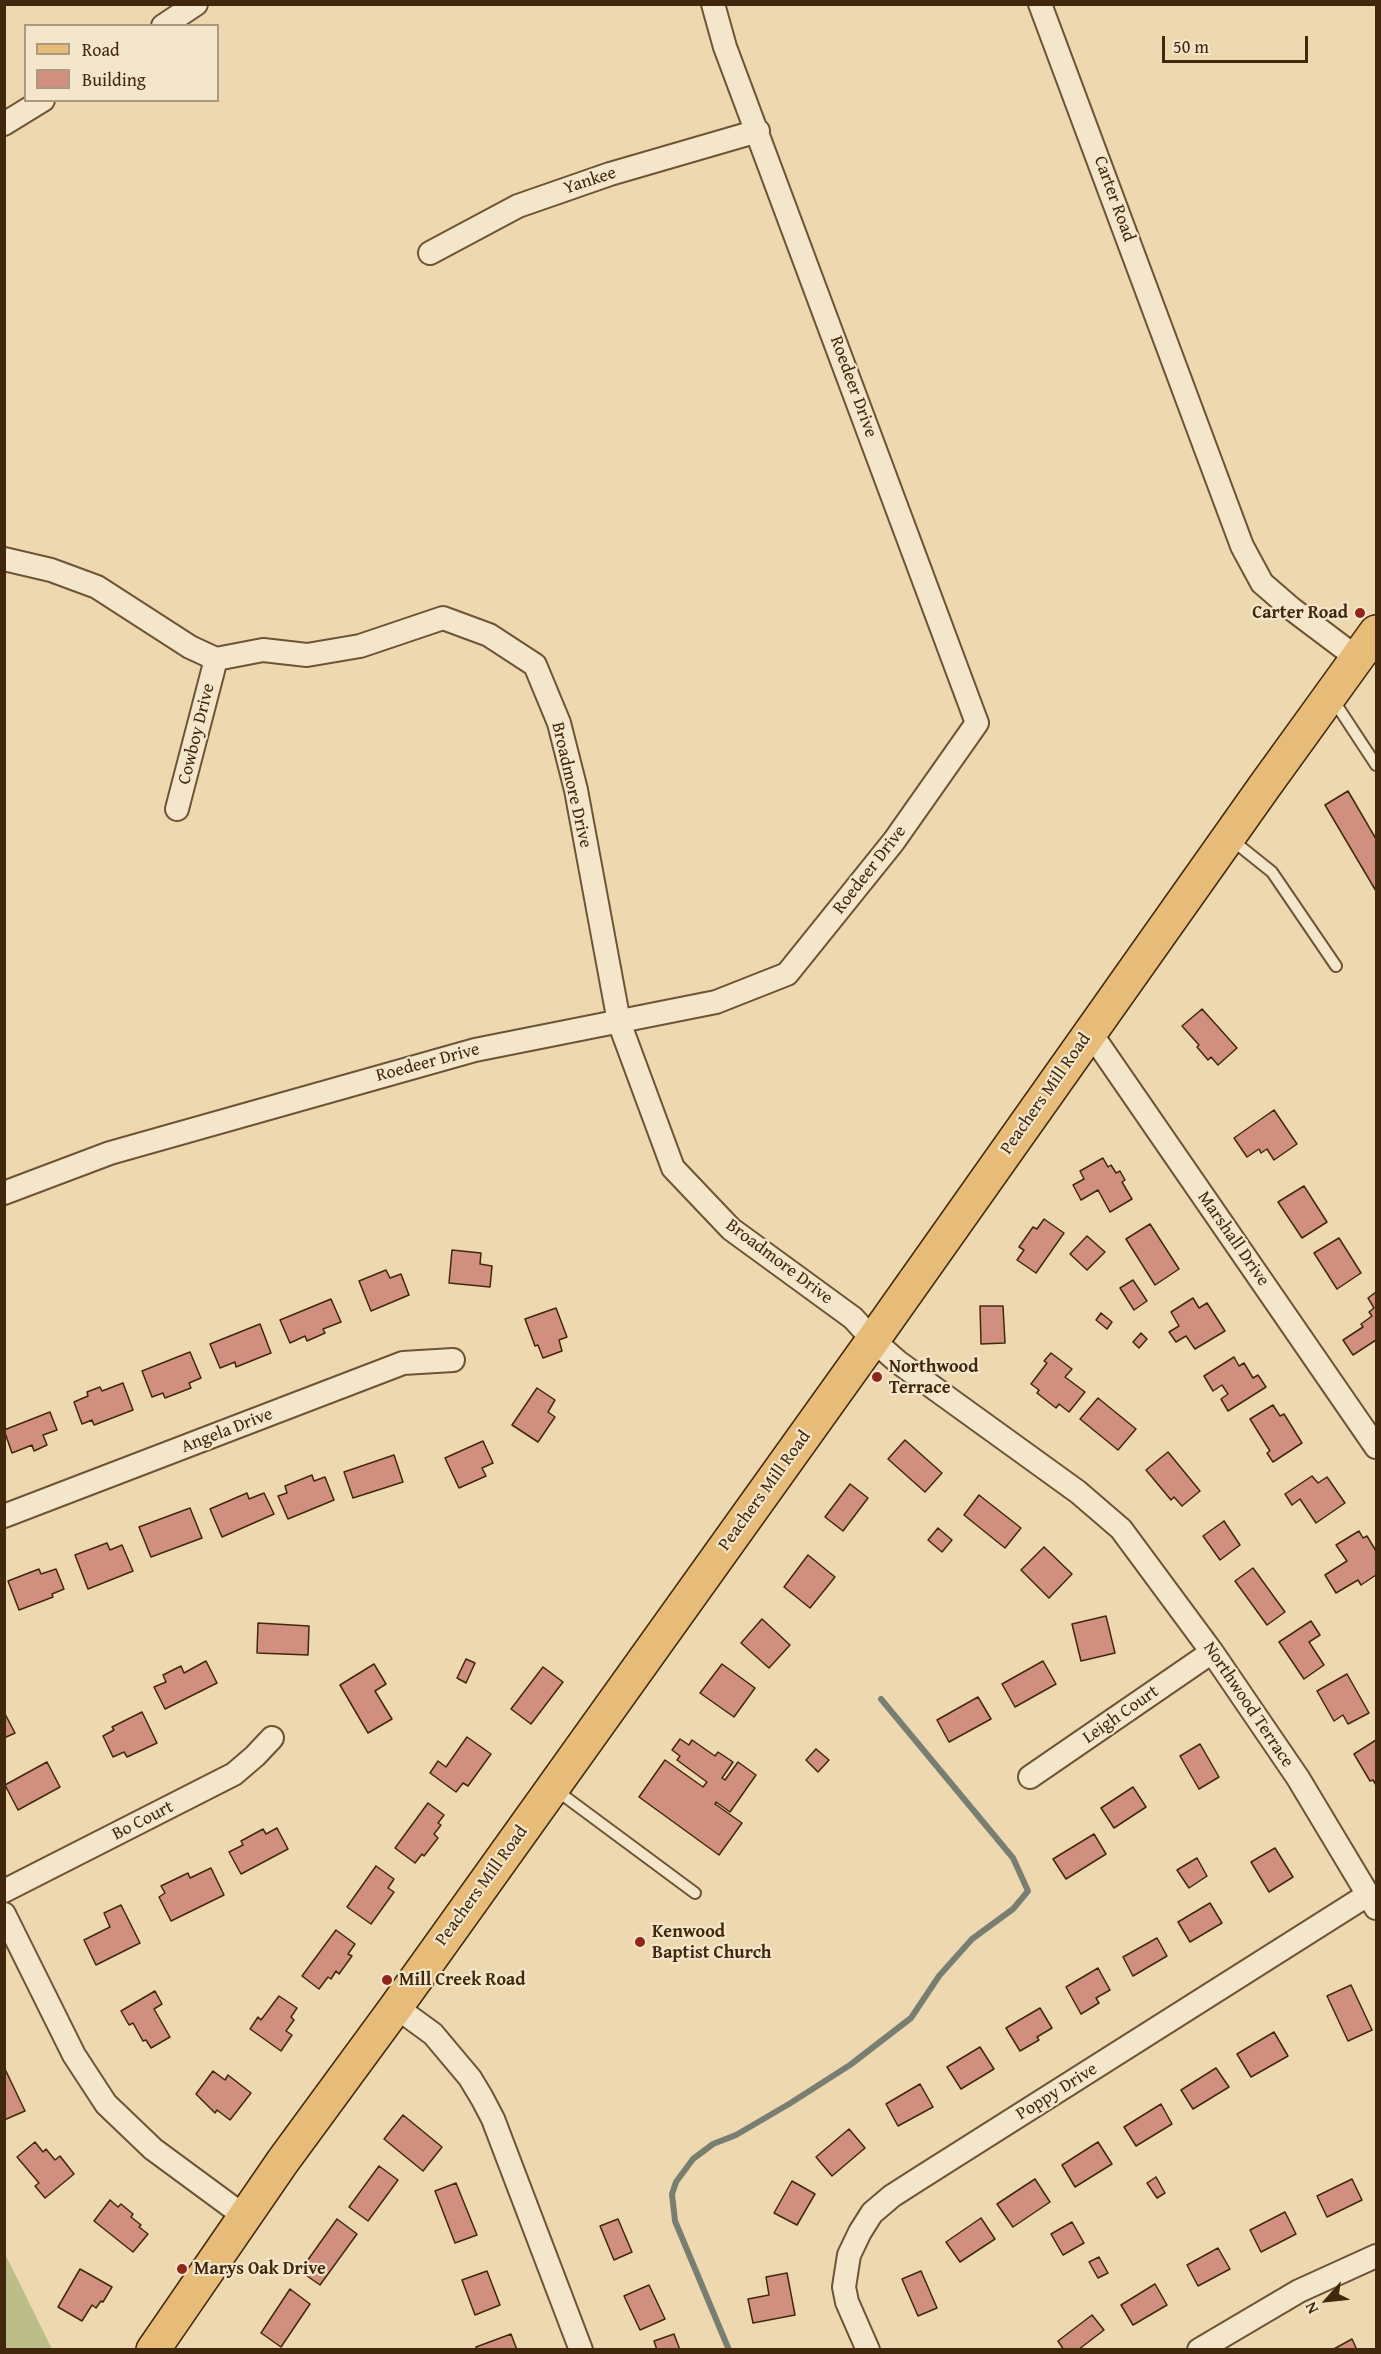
<!DOCTYPE html>
<html>
<head>
<meta charset="utf-8">
<style>
  body { margin:0 }
  #map { position:relative; width:1381px; height:2354px; overflow:hidden; background:#eed8af; font-family:"Gentium Book Plus",serif }
  canvas { display:block }
  .frame { position:absolute; inset:0; border:6px solid #41280c; pointer-events:none }
  .legend { position:absolute; left:24px; top:24px; width:195px; height:78px; box-sizing:border-box; background:#f4e6cb; border:2px solid #ac9a7f; margin:0; padding:8px 10px; list-style:none; font-size:18px; color:#41280c }
  .legend li { display:flex; align-items:center; gap:12px; height:30px }
  .legend b { width:30px; border:2px solid #ac9a7f }
  .north { position:absolute; left:1297px; top:2270px; width:60px; height:60px; -webkit-text-stroke:4px #f4e6cb; paint-order:stroke; rotate:243deg; font-size:16px; font-weight:700; line-height:24px; text-align:center; color:#41280c }
  .north::after { content:''; display:block; margin:auto; width:21px; height:27px; background:#41280c; clip-path:polygon(50% 0,100% 100%,50% 72%,0 100%) }
  .scale { position:absolute; left:1162px; top:36px; width:146px; height:27px; box-sizing:border-box; border:3px solid #41280c; border-top:0; padding-left:8px; font-size:18px; line-height:21px; white-space:nowrap; color:#41280c; -webkit-text-stroke:4px #f4e6cb; paint-order:stroke }
</style>
</head>
<body>
<div id="map">
<canvas width="1381" height="2354"></canvas>
<div class="frame"></div>
<ul class="legend">
<li><b style="height:8px;background:#e7bc78"></b>Road</li>
<li><b style="height:16px;background:#d1907f"></b>Building</li>
</ul>
<div class="north">N</div>
<div class="scale">50 m</div>
</div>
<script>
const context = document.querySelector('canvas').getContext('2d');
context.lineJoin = 'round';
function fillPath(path, color) {
  context.fillStyle = color;
  context.fill(path, 'evenodd');
}
function toPath(rows) {
  const path = new Path2D();
  for (const r of rows) {
    path.moveTo(r[0], r[1]);
    for (let i = 2; i < r.length; i += 2) path.lineTo(r[i], r[i + 1]);
  }
  return path;
}
function stroke(path, color, width, dash) {
  context.strokeStyle = color;
  context.lineWidth = width;
  context.lineCap = dash ? 'butt' : 'round';
  context.setLineDash(dash || []);
  context.stroke(path);
}
function label(font, color, halo, rows, align = 'center') {
  context.font = font + ' "Gentium Book Plus",serif';
  context.lineWidth = 4.5;
  context.setLineDash([]);
  context.textBaseline = 'middle';
  context.strokeStyle = halo;
  context.fillStyle = color;
  for (const [text, x, y, turn = 0] of rows) {
    context.save();
    context.translate(x, y);
    context.rotate((+turn || 0) * Math.PI / 180);
    context.textAlign = isNaN(turn) ? turn : align;
    if (halo) context.strokeText(text, 0, 0);
    context.fillText(text, 0, 0);
    context.restore();
  }
}
fillPath(toPath([
  [4,2254,5,2254,52,2349,5,2349]
]), '#bbbe89');
stroke(toPath([
  [729,2350,675,2221,672,2194,676,2182,693,2159,713,2144,736,2135,789,2104,850,2065,911,2018,939,1976,972,1939,1013,1909,1028,1891,1013,1858,881,1699]
]), '#797e72', 6);
const building = toPath([
  [1348,791,1376,839,1376,891,1325,805,1348,791],
  [1202,1009,1237,1048,1218,1065,1211,1057,1208,1060,1197,1047,1199,1045,1182,1026,1202,1009],
  [1274,1110,1297,1144,1274,1160,1267,1149,1261,1153,1259,1149,1247,1157,1234,1138,1274,1110],
  [1103,1158,1108,1167,1111,1165,1116,1173,1120,1171,1125,1180,1122,1182,1132,1199,1110,1212,1098,1190,1081,1200,1073,1185,1084,1179,1080,1171,1103,1158],
  [1304,1186,1327,1222,1302,1238,1278,1202,1304,1186],
  [1044,1219,1064,1233,1036,1273,1017,1260,1024,1250,1019,1247,1033,1227,1037,1229,1044,1219],
  [1150,1224,1179,1269,1155,1285,1126,1239,1150,1224],
  [1087,1236,1105,1252,1087,1270,1070,1254,1087,1236],
  [1339,1238,1361,1273,1337,1289,1314,1253,1339,1238],
  [452,1250,481,1253,480,1264,492,1266,490,1287,449,1283,452,1250],
  [386,1270,390,1278,401,1274,409,1295,371,1311,359,1281,386,1270],
  [1133,1280,1147,1301,1134,1310,1120,1288,1133,1280],
  [1376,1292,1376,1340,1353,1355,1343,1340,1363,1327,1361,1324,1372,1316,1369,1312,1374,1308,1368,1298,1376,1292],
  [1193,1298,1199,1308,1207,1303,1225,1331,1195,1349,1186,1336,1176,1342,1169,1332,1179,1326,1171,1312,1193,1298],
  [331,1299,341,1322,323,1329,325,1333,307,1341,305,1336,290,1343,280,1320,331,1299],
  [980,1306,1003,1306,1005,1343,981,1344,980,1306],
  [556,1308,567,1337,559,1340,562,1351,543,1358,538,1345,535,1346,525,1319,556,1308],
  [1101,1313,1112,1322,1107,1329,1096,1320,1101,1313],
  [260,1324,271,1353,236,1367,235,1362,220,1368,210,1344,260,1324],
  [1141,1333,1147,1339,1139,1348,1133,1342,1141,1333],
  [190,1352,201,1378,189,1383,191,1388,165,1398,163,1393,152,1397,142,1371,190,1352],
  [1051,1353,1072,1369,1065,1377,1085,1392,1069,1412,1059,1404,1056,1408,1037,1393,1039,1390,1031,1384,1047,1363,1044,1361,1051,1353],
  [1234,1357,1239,1366,1244,1363,1253,1378,1258,1375,1266,1387,1228,1411,1221,1399,1228,1394,1222,1385,1213,1391,1204,1376,1234,1357],
  [123,1383,133,1410,94,1425,92,1420,82,1424,74,1402,88,1396,87,1392,100,1387,102,1391,123,1383],
  [537,1388,555,1400,548,1412,555,1417,538,1442,512,1425,537,1388],
  [1098,1398,1136,1429,1118,1450,1080,1419,1098,1398],
  [1273,1405,1280,1416,1284,1414,1302,1443,1273,1462,1267,1453,1270,1451,1250,1419,1273,1405],
  [50,1412,57,1430,43,1435,47,1445,34,1451,32,1445,12,1453,4,1430,50,1412],
  [905,1440,942,1473,925,1492,888,1459,905,1440],
  [483,1441,493,1463,482,1468,486,1476,459,1488,445,1458,483,1441],
  [1168,1452,1200,1491,1182,1506,1174,1497,1171,1500,1146,1470,1168,1452],
  [394,1455,403,1482,353,1498,344,1472,394,1455],
  [312,1475,314,1481,325,1477,334,1500,288,1519,278,1496,287,1493,285,1486,312,1475],
  [1312,1476,1318,1483,1327,1477,1345,1503,1316,1523,1300,1499,1292,1505,1285,1494,1312,1476],
  [850,1484,868,1498,843,1531,825,1517,850,1484],
  [247,1493,249,1499,264,1493,274,1514,222,1537,210,1509,247,1493],
  [979,1495,1021,1528,1005,1548,964,1515,979,1495],
  [190,1508,202,1538,151,1557,139,1527,190,1508],
  [1224,1521,1240,1545,1220,1560,1203,1536,1224,1521],
  [938,1528,952,1540,942,1552,928,1540,938,1528],
  [1359,1531,1363,1538,1367,1536,1376,1551,1376,1575,1361,1585,1358,1580,1336,1593,1325,1575,1347,1561,1336,1545,1359,1531],
  [107,1543,110,1550,122,1545,133,1571,88,1589,75,1555,107,1543],
  [1044,1547,1072,1574,1049,1598,1021,1570,1044,1547],
  [808,1555,835,1577,810,1608,784,1587,808,1555],
  [1253,1568,1285,1612,1267,1625,1235,1581,1253,1568],
  [39,1569,41,1574,56,1569,64,1589,52,1594,53,1597,19,1610,8,1581,39,1569],
  [1106,1616,1115,1653,1081,1661,1072,1624,1106,1616],
  [762,1619,790,1645,769,1668,741,1643,762,1619],
  [1311,1621,1320,1635,1309,1642,1324,1665,1304,1679,1279,1642,1311,1621],
  [258,1623,309,1626,308,1655,257,1653,258,1623],
  [466,1659,475,1663,466,1683,457,1678,466,1659],
  [206,1661,217,1683,165,1709,154,1687,166,1682,163,1675,181,1666,184,1673,206,1661],
  [1043,1661,1056,1684,1015,1707,1002,1684,1043,1661],
  [374,1664,386,1684,375,1691,392,1719,368,1733,340,1685,374,1664],
  [722,1664,755,1688,734,1717,700,1693,722,1664],
  [543,1667,563,1682,531,1724,511,1709,543,1667],
  [1347,1674,1369,1713,1348,1724,1343,1715,1334,1721,1317,1691,1347,1674],
  [978,1697,991,1719,949,1742,937,1720,978,1697],
  [4,1712,15,1733,4,1738,4,1712],
  [142,1712,157,1743,127,1757,124,1752,113,1757,103,1736,114,1730,112,1727,142,1712],
  [467,1737,491,1754,468,1786,463,1783,456,1792,430,1773,438,1761,446,1767,467,1737],
  [680,1739,689,1745,692,1740,715,1756,718,1752,733,1762,722,1778,725,1780,738,1762,756,1775,730,1812,716,1802,715,1804,742,1823,719,1855,639,1797,665,1760,703,1787,707,1782,677,1760,680,1756,672,1750,680,1739],
  [1376,1740,1376,1785,1373,1780,1370,1781,1354,1754,1376,1740],
  [1200,1744,1219,1777,1199,1789,1180,1756,1200,1744],
  [816,1749,829,1760,818,1772,806,1760,816,1749],
  [47,1762,60,1787,18,1810,5,1785,47,1762],
  [1133,1787,1146,1807,1114,1828,1101,1808,1133,1787],
  [428,1803,444,1815,438,1823,441,1825,434,1834,438,1838,424,1856,422,1854,415,1863,395,1848,428,1803],
  [277,1828,288,1849,241,1874,229,1852,243,1845,241,1841,263,1829,266,1834,277,1828],
  [1094,1834,1106,1854,1066,1879,1053,1859,1094,1834],
  [1275,1848,1293,1877,1269,1892,1251,1862,1275,1848],
  [1197,1858,1207,1876,1189,1888,1177,1870,1197,1858],
  [376,1866,394,1879,388,1888,394,1892,371,1924,347,1907,376,1866],
  [211,1868,224,1895,171,1921,159,1897,165,1893,161,1886,188,1873,190,1878,211,1868],
  [1210,1903,1222,1923,1190,1942,1178,1922,1210,1903],
  [121,1905,140,1943,96,1965,84,1940,110,1927,104,1913,121,1905],
  [336,1930,355,1944,348,1954,352,1956,339,1974,336,1971,331,1979,328,1977,319,1989,302,1976,336,1930],
  [1157,1938,1167,1956,1133,1976,1123,1957,1157,1938],
  [1098,1968,1110,1990,1096,1998,1099,2003,1081,2014,1066,1987,1098,1968],
  [1351,1985,1372,2030,1348,2041,1327,1996,1351,1985],
  [155,1991,162,2004,154,2009,170,2037,151,2048,146,2040,143,2041,133,2023,129,2025,121,2011,155,1991],
  [279,1996,297,2008,291,2017,294,2020,286,2031,292,2035,281,2051,250,2029,258,2017,261,2020,279,1996],
  [1040,2008,1052,2028,1037,2037,1039,2040,1020,2051,1006,2028,1040,2008],
  [1274,2032,1288,2056,1251,2077,1237,2054,1274,2032],
  [980,2047,994,2069,961,2089,947,2067,980,2047],
  [4,2067,25,2111,4,2120,4,2067],
  [1216,2068,1229,2087,1193,2109,1181,2090,1216,2068],
  [213,2071,225,2080,228,2075,251,2093,230,2120,217,2110,215,2113,196,2094,213,2071],
  [920,2084,933,2107,898,2126,886,2104,920,2084],
  [1161,2104,1172,2124,1136,2146,1124,2127,1161,2104],
  [403,2115,442,2147,423,2171,384,2139,403,2115],
  [849,2129,865,2148,832,2176,816,2157,849,2129],
  [35,2142,43,2152,46,2149,55,2160,60,2156,74,2174,45,2198,35,2186,39,2183,17,2157,35,2142],
  [1098,2142,1112,2164,1075,2187,1062,2165,1098,2142],
  [379,2166,398,2180,368,2221,349,2207,379,2166],
  [1156,2177,1165,2193,1157,2198,1147,2183,1156,2177],
  [1035,2179,1050,2202,1013,2227,997,2204,1035,2179],
  [1352,2179,1362,2200,1327,2217,1317,2196,1352,2179],
  [792,2181,815,2194,797,2225,774,2213,792,2181],
  [456,2183,477,2235,455,2243,435,2191,456,2183],
  [110,2200,118,2207,121,2204,133,2214,131,2217,141,2225,139,2227,148,2234,133,2252,94,2221,110,2200],
  [1285,2212,1296,2234,1261,2252,1250,2230,1285,2212],
  [981,2218,995,2239,960,2262,946,2242,981,2218],
  [337,2219,357,2234,320,2285,300,2271,337,2219],
  [618,2219,632,2252,614,2260,600,2226,618,2219],
  [1072,2222,1084,2243,1063,2255,1051,2234,1072,2222],
  [1218,2248,1230,2269,1198,2286,1187,2265,1218,2248],
  [1099,2257,1108,2273,1098,2278,1089,2262,1099,2257],
  [80,2269,112,2287,103,2302,101,2301,96,2308,92,2305,82,2321,58,2307,80,2269],
  [487,2271,500,2305,475,2315,462,2280,487,2271],
  [921,2271,937,2308,918,2316,902,2279,921,2271],
  [787,2273,795,2315,753,2323,748,2299,769,2295,766,2277,787,2273],
  [1155,2284,1167,2305,1133,2325,1121,2305,1155,2284],
  [649,2285,665,2319,640,2330,624,2296,649,2285],
  [290,2289,310,2304,281,2347,261,2333,290,2289],
  [1092,2315,1104,2330,1078,2350,1064,2350,1058,2341,1092,2315],
  [511,2334,517,2350,477,2350,476,2347,511,2334],
  [674,2334,680,2350,657,2350,654,2341,674,2334],
  [1352,2339,1357,2350,1332,2350,1352,2339]
]);
fillPath(building, '#d1907f');
stroke(building, '#41280c', 1.5);
const service = toPath([
  [1332,698,1376,765],
  [1232,840,1272,872,1336,966],
  [556,1790,695,1893]
]);
const minor = toPath([
  [1040,4,1242,546,1262,583,1292,609,1357,658],
  [163,26,196,4],
  [4,124,43,100],
  [430,253,518,206,610,174,758,131],
  [4,559,51,570,97,587,190,647,216,659,263,650,307,655,360,646,443,618,489,635,535,665,559,723,576,790,619,1022,673,1168,731,1229,853,1318,873,1340,898,1362,1078,1492,1121,1529,1212,1652,1298,1778,1376,1908],
  [177,809,216,659],
  [1090,1032,1376,1447],
  [4,1193,110,1153,475,1050,716,1002,787,974,894,841,977,723,725,47,713,4],
  [4,1516,403,1363,453,1360],
  [1030,1777,1212,1652],
  [4,1891,234,1774,255,1756,272,1738],
  [4,1914,74,2055,106,2104,153,2149,244,2216],
  [396,2007,433,2034,470,2078,482,2098,493,2119,581,2350],
  [868,2350,847,2302,844,2287,849,2255,860,2232,872,2213,892,2196,917,2180,1369,1894],
  [1199,2350,1299,2291,1376,2256]
]);
const primary = toPath([
  [153,2350,283,2161,396,2007,873,1340,1264,787,1376,632]
]);
stroke(service, '#6c5435', 14);
stroke(minor, '#6c5435', 26);
stroke(primary, '#41280c', 36);
stroke(service, '#f4e6cb', 10);
stroke(minor, '#f4e6cb', 22);
stroke(primary, '#e7bc78', 33);
for (const [x, y, r, color] of [
  [1360,613,6,"#8f2418"],
  [877,1377,6,"#8f2418"],
  [640,1942,6,"#8f2418"],
  [387,1980,6,"#8f2418"],
  [182,2269,6,"#8f2418"]
]) {
  const dot = new Path2D();
  dot.arc(x, y, r, 0, 2 * Math.PI);
  context.fillStyle = color;
  context.fill(dot);
  stroke(dot, '#f4e6cb', 2);
}
label('18px', '#41280c', '#f4e6cb', [
  ["Yankee",590,181,-18],
  ["Carter Road",1114,199,70],
  ["Roedeer Drive",853,387,70],
  ["Cowboy Drive",197,734,-76],
  ["Broadmore Drive",571,785,77],
  ["Roedeer Drive",870,870,-52],
  ["Roedeer Drive",428,1063,-15],
  ["Peachers Mill Road",1046,1094,-55],
  ["Marshall Drive",1233,1239,55],
  ["Broadmore Drive",779,1262,37],
  ["Angela Drive",227,1431,-21],
  ["Peachers Mill Road",765,1491,-54],
  ["Northwood Terrace",1248,1705,56],
  ["Leigh Court",1121,1715,-35],
  ["Bo Court",143,1821,-27],
  ["Peachers Mill Road",482,1886,-54],
  ["Poppy Drive",1057,2092,-32]
]);
label('bold 18px', '#41280c', '#f4e6cb', [
  ["Carter Road",1348,613,"right"],
  ["Northwood",889,1367],
  ["Terrace",889,1388],
  ["Kenwood",652,1932],
  ["Baptist Church",652,1953],
  ["Mill Creek Road",399,1980],
  ["Marys Oak Drive",194,2269]
], 'left');
</script>
</body>
</html>
